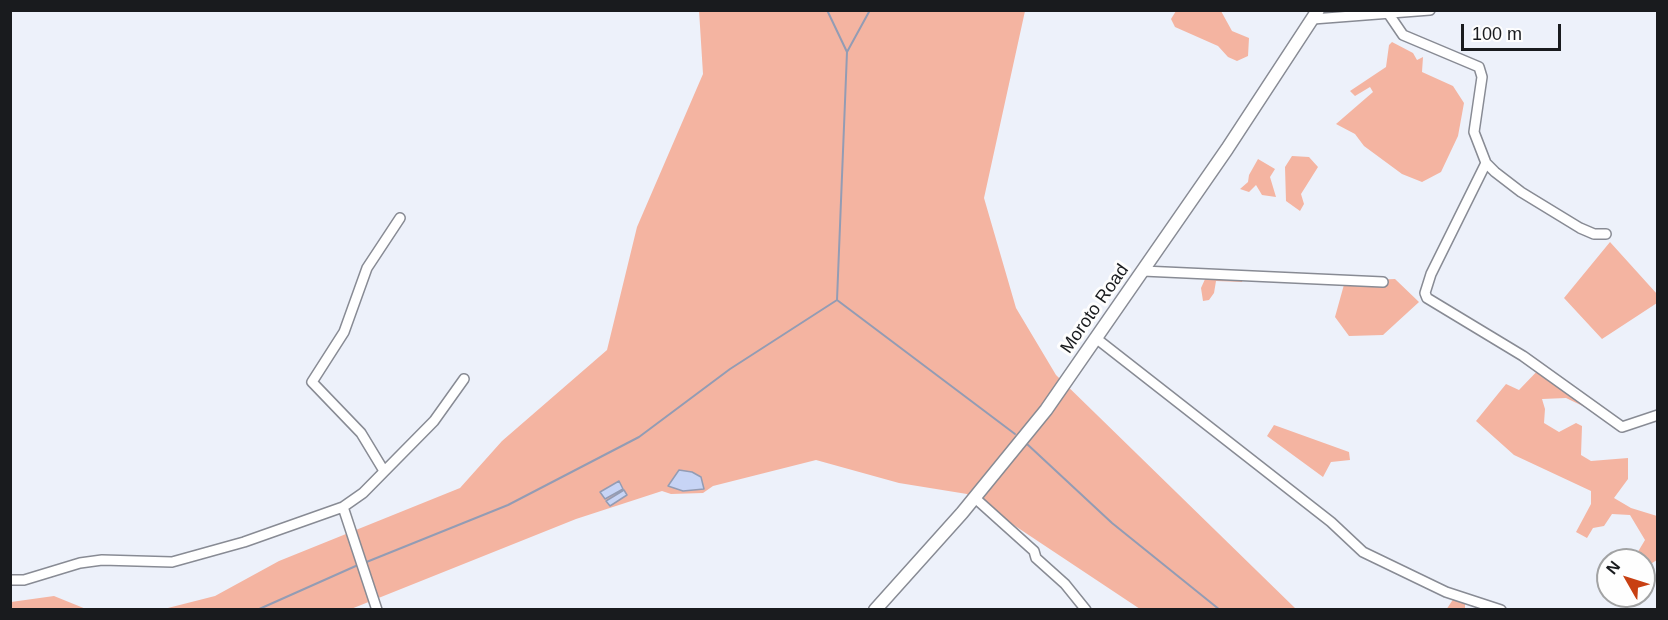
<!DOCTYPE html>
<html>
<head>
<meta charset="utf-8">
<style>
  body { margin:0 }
  #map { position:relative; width:1668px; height:620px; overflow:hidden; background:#edf1fa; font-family:Arial,sans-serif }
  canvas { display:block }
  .frame { position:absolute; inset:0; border:12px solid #191b1e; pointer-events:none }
  .north { position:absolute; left:1596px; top:548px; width:60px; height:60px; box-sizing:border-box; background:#fefefe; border:2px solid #a2a3a4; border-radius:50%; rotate:309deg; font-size:16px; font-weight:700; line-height:24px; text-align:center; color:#191b1e }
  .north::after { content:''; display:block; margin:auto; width:21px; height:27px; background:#c84013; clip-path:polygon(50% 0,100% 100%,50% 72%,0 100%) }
  .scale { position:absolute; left:1461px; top:24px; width:100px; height:27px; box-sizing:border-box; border:3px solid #191b1e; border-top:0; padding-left:8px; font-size:18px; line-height:21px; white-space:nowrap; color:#191b1e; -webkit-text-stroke:4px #fefefe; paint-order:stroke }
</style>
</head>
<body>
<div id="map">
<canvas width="1668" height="620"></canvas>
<div class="frame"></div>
<div class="north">N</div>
<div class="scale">100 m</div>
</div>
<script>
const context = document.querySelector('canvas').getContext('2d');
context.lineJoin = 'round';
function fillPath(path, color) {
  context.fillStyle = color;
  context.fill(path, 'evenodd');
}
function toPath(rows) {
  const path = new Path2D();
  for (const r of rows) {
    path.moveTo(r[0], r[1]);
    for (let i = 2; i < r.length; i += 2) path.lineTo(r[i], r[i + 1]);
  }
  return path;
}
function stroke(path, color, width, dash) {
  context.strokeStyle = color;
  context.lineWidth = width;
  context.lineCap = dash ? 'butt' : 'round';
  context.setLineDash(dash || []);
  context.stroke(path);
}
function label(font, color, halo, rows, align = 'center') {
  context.font = font + ' Arial,sans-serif';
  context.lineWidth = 6;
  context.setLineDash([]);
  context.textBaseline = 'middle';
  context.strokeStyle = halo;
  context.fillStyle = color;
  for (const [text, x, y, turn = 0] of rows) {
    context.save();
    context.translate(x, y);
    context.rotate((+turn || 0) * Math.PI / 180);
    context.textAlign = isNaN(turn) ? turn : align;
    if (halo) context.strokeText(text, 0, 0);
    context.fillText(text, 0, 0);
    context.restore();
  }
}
fillPath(toPath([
  [699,10,1025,11,984,198,1016,308,1056,375,1296,609,1140,609,967,494,899,483,816,460,713,486,703,493,671,494,662,491,576,519,351,609,160,610,215,596,279,561,460,488,502,441,607,350,637,227,703,74],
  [1176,11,1221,11,1232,31,1249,38,1248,56,1237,61,1228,57,1218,46,1175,27,1171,19],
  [1392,42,1413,53,1417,60,1423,57,1422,72,1453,86,1464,103,1458,136,1441,172,1422,182,1402,174,1364,146,1355,134,1336,124,1373,92,1370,87,1355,96,1350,91,1386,67,1389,45],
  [1292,156,1309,157,1318,167,1301,194,1304,204,1300,211,1286,201,1285,167],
  [1258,159,1275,169,1270,177,1276,197,1262,195,1256,185,1249,192,1240,189,1248,182,1249,175],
  [1610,242,1657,294,1657,303,1602,339,1564,298],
  [1206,277,1244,277,1242,282,1216,281,1214,293,1209,300,1203,301,1201,288],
  [1395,279,1419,302,1383,335,1349,336,1335,317,1345,281],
  [1543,365,1587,408,1566,398,1542,399,1545,409,1544,423,1559,432,1576,423,1582,426,1581,455,1591,461,1628,458,1628,479,1614,498,1631,508,1657,516,1657,560,1644,568,1644,560,1633,560,1645,540,1630,515,1612,514,1604,526,1593,528,1587,538,1576,532,1591,504,1591,491,1514,455,1476,421,1506,384,1519,390],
  [1274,425,1349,452,1350,460,1331,462,1323,477,1267,436],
  [1456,595,1465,598,1465,609,1446,610],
  [54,596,86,609,11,609,11,602]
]), '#f4b4a1');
const water = toPath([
  [679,470,692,472,701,477,704,489,683,491,668,486,679,470],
  [619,481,623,489,605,499,600,492,619,481],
  [624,490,627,495,610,506,606,501,624,490]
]);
fillPath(water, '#c7d4f5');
stroke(water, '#939cb4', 1.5);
stroke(toPath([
  [827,10,847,52],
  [837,300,847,52,870,10],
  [837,300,1015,434],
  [1027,444,1112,523,1220,610],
  [364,563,508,505,639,437,730,369,837,300],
  [257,610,358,565]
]), '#939cb4', 2);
const minor = toPath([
  [1388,13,1403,35,1479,67,1482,77,1474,132,1486,163,1495,172,1521,192,1580,228,1594,234,1606,234],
  [1313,19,1430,10],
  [1486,163,1431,274,1425,293,1427,298,1523,356,1622,427,1658,415],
  [1143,271,1383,282],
  [1097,339,1331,522,1363,552,1446,592,1501,610],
  [384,471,361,433,312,382,344,332,367,268,400,218],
  [975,498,1034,551,1036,558,1065,584,1086,610],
  [343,507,377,610],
  [10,580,24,580,80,563,102,560,172,562,244,542,343,507,363,493,434,421,464,379]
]);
const major = toPath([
  [875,610,962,513,1046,410,1227,149,1318,10]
]);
stroke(minor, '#888b94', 12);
stroke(major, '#888b94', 15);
stroke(minor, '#fff', 9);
stroke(major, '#fff', 12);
label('18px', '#191b1e', '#fefefe', [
  ["Moroto Road",1095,309,-55]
]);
</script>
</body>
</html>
